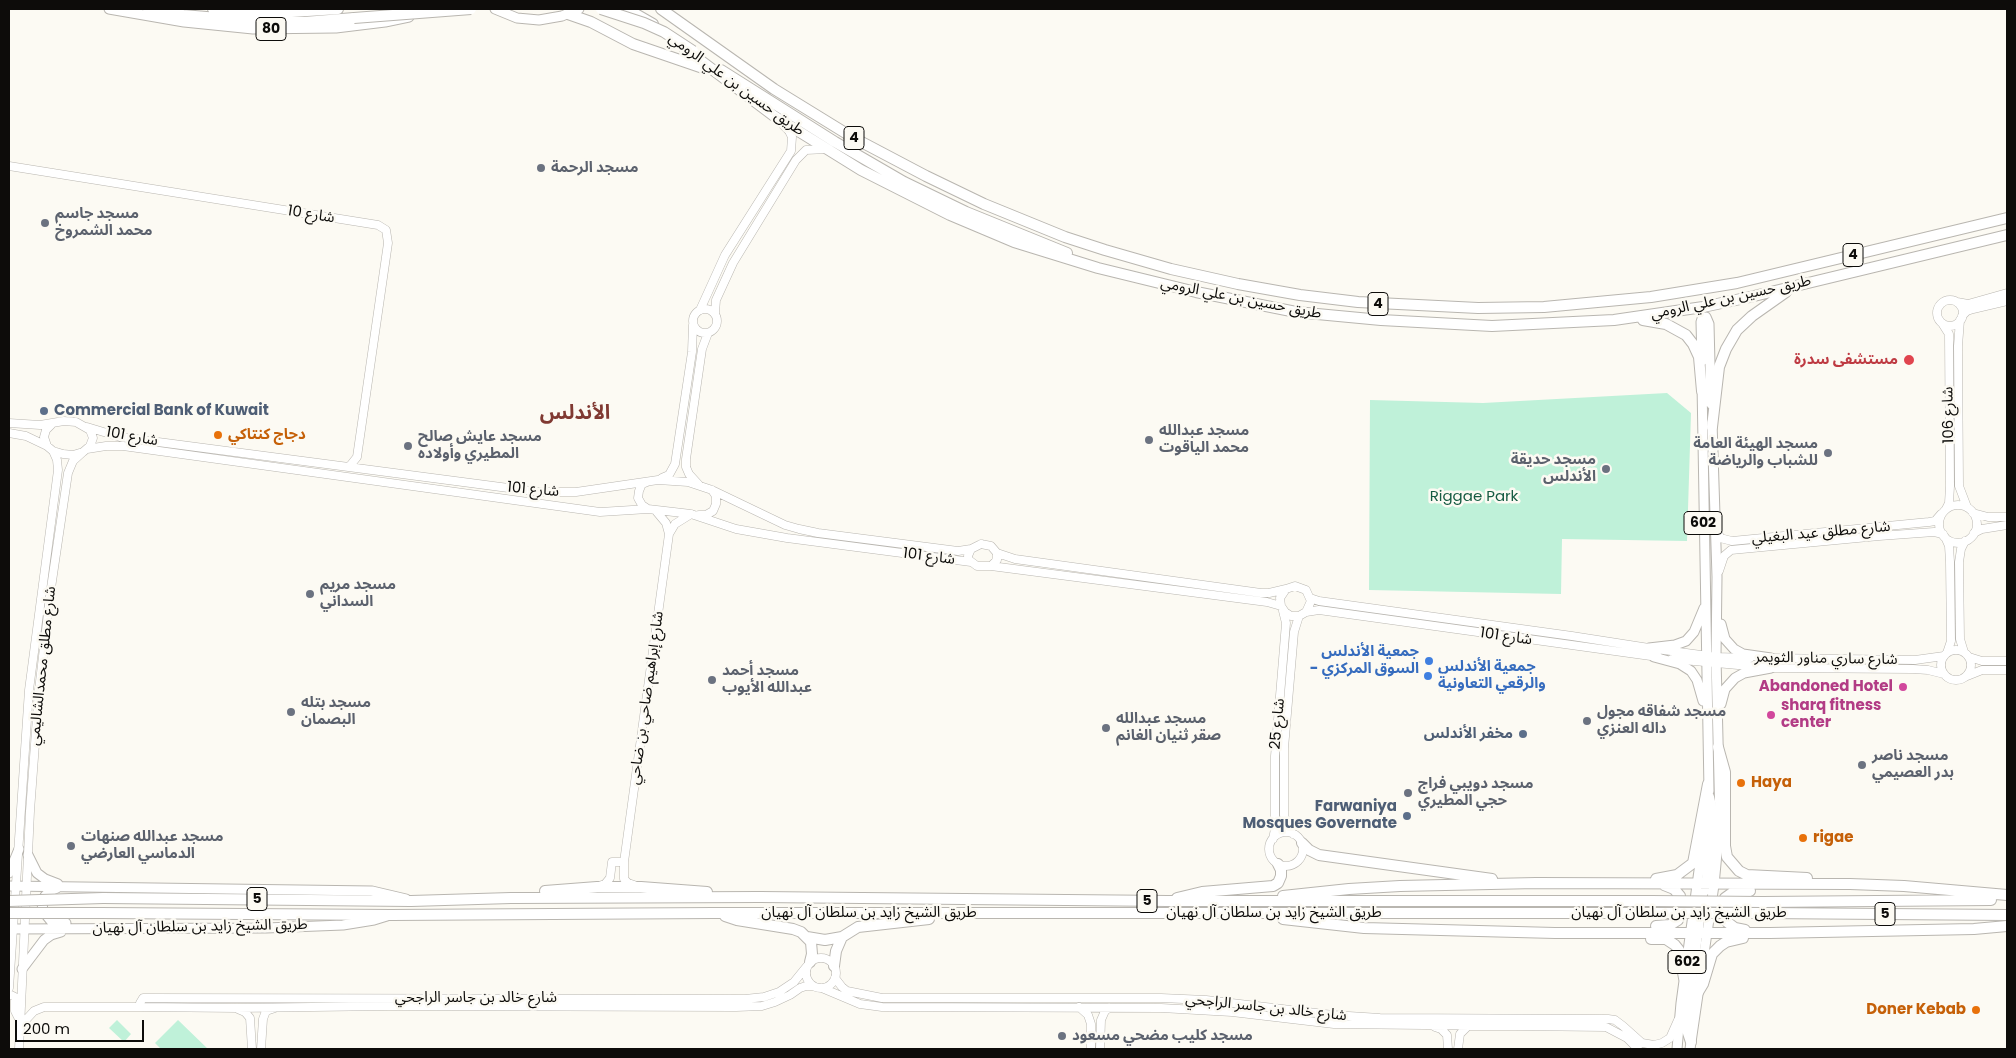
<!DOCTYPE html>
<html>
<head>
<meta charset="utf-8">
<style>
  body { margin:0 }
  #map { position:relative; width:2016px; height:1058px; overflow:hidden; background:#fcfaf3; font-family:Poppins,sans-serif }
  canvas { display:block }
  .frame { position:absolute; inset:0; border:10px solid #0d0c0a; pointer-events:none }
  .scale { position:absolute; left:15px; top:1020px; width:129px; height:22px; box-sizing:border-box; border:2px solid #0d0c0a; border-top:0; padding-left:6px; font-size:15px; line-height:18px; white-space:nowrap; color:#0d0c0a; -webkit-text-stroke:4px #fcfaf3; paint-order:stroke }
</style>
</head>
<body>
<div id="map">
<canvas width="2016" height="1058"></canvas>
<div class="frame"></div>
<div class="scale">200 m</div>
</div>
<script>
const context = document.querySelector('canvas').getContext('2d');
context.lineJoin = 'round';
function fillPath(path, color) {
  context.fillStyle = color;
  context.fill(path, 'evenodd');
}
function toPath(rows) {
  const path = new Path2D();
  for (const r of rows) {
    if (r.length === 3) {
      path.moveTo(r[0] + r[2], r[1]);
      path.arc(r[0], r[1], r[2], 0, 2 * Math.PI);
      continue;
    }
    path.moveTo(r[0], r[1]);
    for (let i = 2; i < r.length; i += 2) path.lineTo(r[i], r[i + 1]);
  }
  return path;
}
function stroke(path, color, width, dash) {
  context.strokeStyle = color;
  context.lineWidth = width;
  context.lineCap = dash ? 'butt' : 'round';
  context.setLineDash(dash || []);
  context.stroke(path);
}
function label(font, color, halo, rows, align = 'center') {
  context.font = font + ' Poppins,"Noto Sans Arabic",sans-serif';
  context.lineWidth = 5;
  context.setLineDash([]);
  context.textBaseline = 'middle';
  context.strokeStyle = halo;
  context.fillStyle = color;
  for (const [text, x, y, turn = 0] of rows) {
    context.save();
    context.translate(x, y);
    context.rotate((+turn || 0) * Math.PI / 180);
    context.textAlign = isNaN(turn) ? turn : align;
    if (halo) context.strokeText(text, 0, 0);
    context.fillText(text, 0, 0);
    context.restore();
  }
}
fillPath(toPath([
  [1667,393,1691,413,1687,541,1562,539,1561,594,1369,590,1370,400,1483,403],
  [117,1020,131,1034,124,1042,109,1028],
  [178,1020,208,1049,161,1049,155,1043]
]), '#bff1d9');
const secondary = toPath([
  [9,166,378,225,386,230,388,243,357,457,349,467],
  [1950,313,13],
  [1957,302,1968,304,2007,293],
  [705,321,12],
  [700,310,725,255,791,151,792,137,789,131,783,125],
  [715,313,716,300,733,263,796,160,806,150,827,149],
  [1962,316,1967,311,1973,309,2007,301],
  [1960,320,1958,346,1959,486,1967,507],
  [1942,323,1949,334,1950,486,1949,503,1946,509],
  [9,423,40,425,64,421,76,422,90,430,93,438,90,446,83,452,73,455,63,454,53,451,47,446,44,437,46,430,52,424],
  [87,427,120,437,539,492,576,492,658,480,688,482,712,490,785,525,799,529,818,533,958,551,971,549],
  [9,433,26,436,47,446],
  [87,449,106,446,123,446,600,512,648,509,691,514,736,529,787,538,971,562],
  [662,478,669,475,675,464,692,352,693,325],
  [647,482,642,484,639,491,638,498,642,505,648,509],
  [699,485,689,474,686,467,686,459,702,349,708,333],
  [1958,524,19],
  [656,511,666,523,669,534],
  [1973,513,1988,517,2007,517],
  [699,515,706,515,713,511,716,504,716,496,712,490],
  [1717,529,1720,538,1732,541,1929,522,1935,521,1941,514],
  [1974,533,1982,529,2007,525],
  [1945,537,1949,546,1950,562,1951,641,1947,653],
  [981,544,991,546,997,553,997,560,991,566,977,566,969,560,968,556,971,549,981,544],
  [997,553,1015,559,1261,593,1269,593,1286,589],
  [991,566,1267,602,1281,606],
  [1719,571,1724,556,1731,550,1879,536,1934,532,1943,534],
  [1310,598,1319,601,1572,636,1649,648,1716,657,1750,658],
  [1306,612,1311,601,1306,590,1295,586,1286,589,1280,598,1281,606,1285,612,1291,616,1299,616,1306,612,1319,610,1658,657],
  [1956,665,15],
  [1964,652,1960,639,1959,562,1961,549,1965,541],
  [1969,657,1982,661,2007,661],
  [1767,658,1915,660,1944,656],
  [1672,659,1771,668,1913,669,1928,670,1944,674],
  [1967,676,1982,670,2007,670],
  [1286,849,17],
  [1293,834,1287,825,1284,815,1284,748,1294,632,1299,616],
  [1273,839,1275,829,1275,756,1286,623,1283,611],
  [634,885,628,883,624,879,624,862,669,534,675,524,691,514],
  [599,886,605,884,610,878,612,862,624,862],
  [821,973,15],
  [807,966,794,982,779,992,764,997,745,999,143,998,140,1003,141,1007,237,1008,388,1006,736,1007,762,1006,775,1002,790,995,800,988,806,986,813,986],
  [835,978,842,987,847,991,882,998,1161,998,1206,1000,1333,1015,1380,1018,1608,1019,1615,1020,1623,1026,1642,1043,1654,1045,1662,1043,1670,1038,1678,1020],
  [9,988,29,690,58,470,57,460,53,451],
  [822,988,860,1004,882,1007,1161,1008,1232,1012,1334,1024,1606,1027,1627,1038,1638,1049],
  [9,994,15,997,15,1011,18,1017],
  [1079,1007,1088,1015,1091,1024,1091,1049],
  [238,1009,245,1012,250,1018,252,1049],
  [20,1025,23,1023,34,1011,44,1007,141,1007],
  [1435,1027,1441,1029,1447,1035,1448,1049],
  [19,1049,30,811,39,690,51,588,68,473,73,461,83,452],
  [261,1049,263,1019,266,1011,275,1008],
  [1100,1049,1101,1020,1105,1011,1109,1008],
  [1458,1049,1460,1034,1468,1026]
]);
const primary = toPath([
  [109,9,184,22,253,29,336,28,385,22,409,17],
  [495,9,517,18,539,20,562,16,579,9],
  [1702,361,1701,322,1702,319,1706,317,1709,324,1711,404],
  [1702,384,1709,791],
  [1721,624,1725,639,1734,649,1743,654,1771,658],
  [1649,648,1675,645,1686,641,1694,632,1704,608],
  [1654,657,1680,664,1691,671,1697,680,1703,701],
  [1721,704,1725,689,1735,678,1744,673,1771,668],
  [28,855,37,873,45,879,58,884],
  [9,873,19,849],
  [9,886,372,891,406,899],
  [57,888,50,891,45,896,42,903,43,911,51,921,66,923],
  [9,929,266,928,343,925,374,920,387,916],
  [22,969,44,940,51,935,61,932],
  [1677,1049,1681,1003,1708,804],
  [1690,1049,1714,885,1720,821,1716,657,1717,577,1712,422]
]);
const highway = toPath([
  [148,9,183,15,253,21,305,22,354,18],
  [213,9,276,13,338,9],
  [627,9,653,24],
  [661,9,774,89,852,137,926,176,984,204,1065,237,1105,250,1171,269,1238,284,1300,295,1358,302,1478,308,1544,307,1651,297,1737,283,2007,218],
  [568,14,591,22,633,44,703,68],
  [684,48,774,116,861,170,950,215,1014,242,1098,268,1196,292,1296,312,1381,320,1492,326,1614,320,1703,307,1750,297,2007,235],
  [721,70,835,142,904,182,966,212,1067,253],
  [1643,320,1666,324,1686,335,1693,344,1699,357,1702,391],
  [1712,427,1719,367,1726,349,1737,330,1752,316,1786,292],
  [1718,747,1725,772,1725,846,1727,857,1739,871,1747,875,1807,878],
  [1302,843,1309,850,1319,855,1492,879],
  [1656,879,1677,875,1693,863,1708,784],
  [1706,890,1713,815,1709,797],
  [545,891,597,887,641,887,707,892],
  [1283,896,1349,889,1400,886,1536,883,1850,884,1904,886,2007,895],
  [103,898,411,901,511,898,760,897,1168,901,1651,901],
  [1177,898,1202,892,1273,886,1278,883,1281,876,1281,870,1278,864],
  [1763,902,1991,900],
  [100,913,391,915,714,913,1650,913],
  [1763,913,2007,915],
  [725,916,737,920,793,929,801,932,811,942,812,954,810,962],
  [1283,919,1364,928,1555,933,1770,933,1974,929,2007,926],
  [1656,926,1670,925,1678,920,1682,907,1680,896,1674,889,1664,885],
  [1745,930,1735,928,1727,922,1723,916,1722,907,1725,898,1732,893,1750,891],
  [807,937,825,940,842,937],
  [1651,939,1666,939,1675,945,1679,950,1684,978],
  [834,966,836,951,842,937,858,927,929,919],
  [1697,994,1703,984,1712,954,1720,946,1726,942,1743,938],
  [1691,1042,1687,1030,1686,1020,1702,896,1701,887,1698,885]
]);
stroke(secondary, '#b9b6b0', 9);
stroke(primary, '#b9b6b0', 11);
stroke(highway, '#b9b6b0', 12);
stroke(secondary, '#fff', 8);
stroke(primary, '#fff', 9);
stroke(highway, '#fff', 10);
const highwayBridge = toPath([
  [601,9,644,23,664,32,693,51],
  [354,18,471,9],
  [9,901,103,898],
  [1651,901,1763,902],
  [9,913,100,913],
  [1650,913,1763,913]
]);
stroke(highwayBridge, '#b9b6b0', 12, []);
stroke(highwayBridge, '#fff', 10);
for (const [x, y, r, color] of [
  [541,168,5,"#6b7280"],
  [45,223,5,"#6b7280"],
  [1909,360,6,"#e0444e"],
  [44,411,5,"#5c6f8a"],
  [218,435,5,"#e8710a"],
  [1149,440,5,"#6b7280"],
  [408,446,5,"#6b7280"],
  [1828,453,5,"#6b7280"],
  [1606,469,5,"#6b7280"],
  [310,594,5,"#6b7280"],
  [1429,661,5,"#3f7fe0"],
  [1428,676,5,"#3f7fe0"],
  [712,680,5,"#6b7280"],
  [1903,687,5,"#d1479c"],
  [291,712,5,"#6b7280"],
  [1771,715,5,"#d1479c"],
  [1587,721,5,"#6b7280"],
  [1106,728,5,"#6b7280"],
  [1523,734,5,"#5c6f8a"],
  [1862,765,5,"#6b7280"],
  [1741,783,5,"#e8710a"],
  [1408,793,5,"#6b7280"],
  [1407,816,5,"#5c6f8a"],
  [1803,838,5,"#e8710a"],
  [71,846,5,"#6b7280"],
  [1976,1010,5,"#e8710a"],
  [1062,1036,5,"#6b7280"]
]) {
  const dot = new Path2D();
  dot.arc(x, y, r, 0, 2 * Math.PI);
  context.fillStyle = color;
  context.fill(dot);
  stroke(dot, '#fcfaf3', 2);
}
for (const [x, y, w] of [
  [271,29,30],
  [854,138,20],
  [1853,255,20],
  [1378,304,20],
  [1703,523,38],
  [257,899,20],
  [1147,901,20],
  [1885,914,20],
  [1687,962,38]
]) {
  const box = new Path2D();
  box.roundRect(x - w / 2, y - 11.5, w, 23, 4);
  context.fillStyle = '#fcfaf3';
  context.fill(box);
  stroke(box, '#0d0c0a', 1);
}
label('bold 14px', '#0d0c0a', null, [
  ["80",271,29],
  ["4",854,138],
  ["4",1853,255],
  ["4",1378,304],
  ["602",1703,523],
  ["5",257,899],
  ["5",1147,901],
  ["5",1885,914],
  ["602",1687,962]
]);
label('15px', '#0d0c0a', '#fcfaf3', [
  ["طريق حسين بن علي الرومي",736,85,36],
  ["شارع 10",311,215,9],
  ["طريق حسين بن علي الرومي",1731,298,-12],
  ["طريق حسين بن علي الرومي",1241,299,11],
  ["شارع 106",1949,415,-91],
  ["شارع 101",132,437,10],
  ["شارع 101",533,490,5],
  ["شارع مطلق عيد البغيلي",1821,533,-5],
  ["شارع 101",929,557,7],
  ["شارع 101",1506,637,8],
  ["شارع ساري مناور الثويمر",1826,659,1],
  ["شارع مطلق محمدالشاليمي",43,666,-84],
  ["شارع إبراهيم ضاحي بن ضاحي",647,698,-82],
  ["شارع 25",1278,724,-85],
  ["طريق الشيخ زايد بن سلطان آل نهيان",869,913],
  ["طريق الشيخ زايد بن سلطان آل نهيان",1274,913],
  ["طريق الشيخ زايد بن سلطان آل نهيان",1679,913],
  ["طريق الشيخ زايد بن سلطان آل نهيان",200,927,-1],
  ["شارع خالد بن جاسر الراجحي",476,998],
  ["شارع خالد بن جاسر الراجحي",1266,1008,6]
]);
label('bold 15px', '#5b616d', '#fcfaf3', [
  ["مسجد الرحمة",551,168],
  ["مسجد جاسم",55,214],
  ["محمد الشمروخ",55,231],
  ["مسجد عبدالله",1159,431],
  ["محمد الياقوت",1159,448],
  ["مسجد عايش صالح",418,437],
  ["المطيري وأولاده",418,454],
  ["مسجد الهيئة العامة",1818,444,"right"],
  ["للشباب والرياضة",1818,461,"right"],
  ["مسجد حديقة",1596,460,"right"],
  ["الأندلس",1596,477,"right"],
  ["مسجد مريم",320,585],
  ["السداني",320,602],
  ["مسجد أحمد",722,671],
  ["عبدالله الأيوب",722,688],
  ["مسجد بتله",301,703],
  ["البصمان",301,720],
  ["مسجد شفاقه مجول",1597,712],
  ["داله العنزي",1597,729],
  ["مسجد عبدالله",1116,719],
  ["صقر ثنيان الغانم",1116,736],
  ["مسجد ناصر",1872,756],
  ["بدر العصيمي",1872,773],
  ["مسجد دويبي فراج",1418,784],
  ["حجي المطيري",1418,801],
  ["مسجد عبدالله صنهات",81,837],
  ["الدماسي العارضي",81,854],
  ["مسجد كليب مضحي مسعود",1072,1036]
], 'left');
label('bold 15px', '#be3a42', '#fcfaf3', [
  ["مستشفى سدرة",1898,360]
], 'right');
label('bold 15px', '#4e5e75', '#fcfaf3', [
  ["Commercial Bank of Kuwait",54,411,"left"],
  ["مخفر الأندلس",1513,734],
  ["Farwaniya",1397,807],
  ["Mosques Governate",1397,824]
], 'right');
label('bold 15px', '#c56008', '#fcfaf3', [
  ["دجاج كنتاكي",228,435],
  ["Haya",1751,783],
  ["rigae",1813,838],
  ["Doner Kebab",1966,1010,"right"]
], 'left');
label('15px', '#155b42', '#fcfaf3', [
  ["Riggae Park",1474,497]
]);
label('bold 15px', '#366cbe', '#fcfaf3', [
  ["جمعية الأندلس",1419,652],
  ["- السوق المركزي",1419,669],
  ["جمعية الأندلس",1438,667,"left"],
  ["والرقعي التعاونية",1438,684,"left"]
], 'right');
label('bold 15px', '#b23c85', '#fcfaf3', [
  ["Abandoned Hotel",1893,687],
  ["sharq fitness",1781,706,"left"],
  ["center",1781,723,"left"]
], 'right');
label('bold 20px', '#803932', '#fcfaf3', [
  ["الأندلس",575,414]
]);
</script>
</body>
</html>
